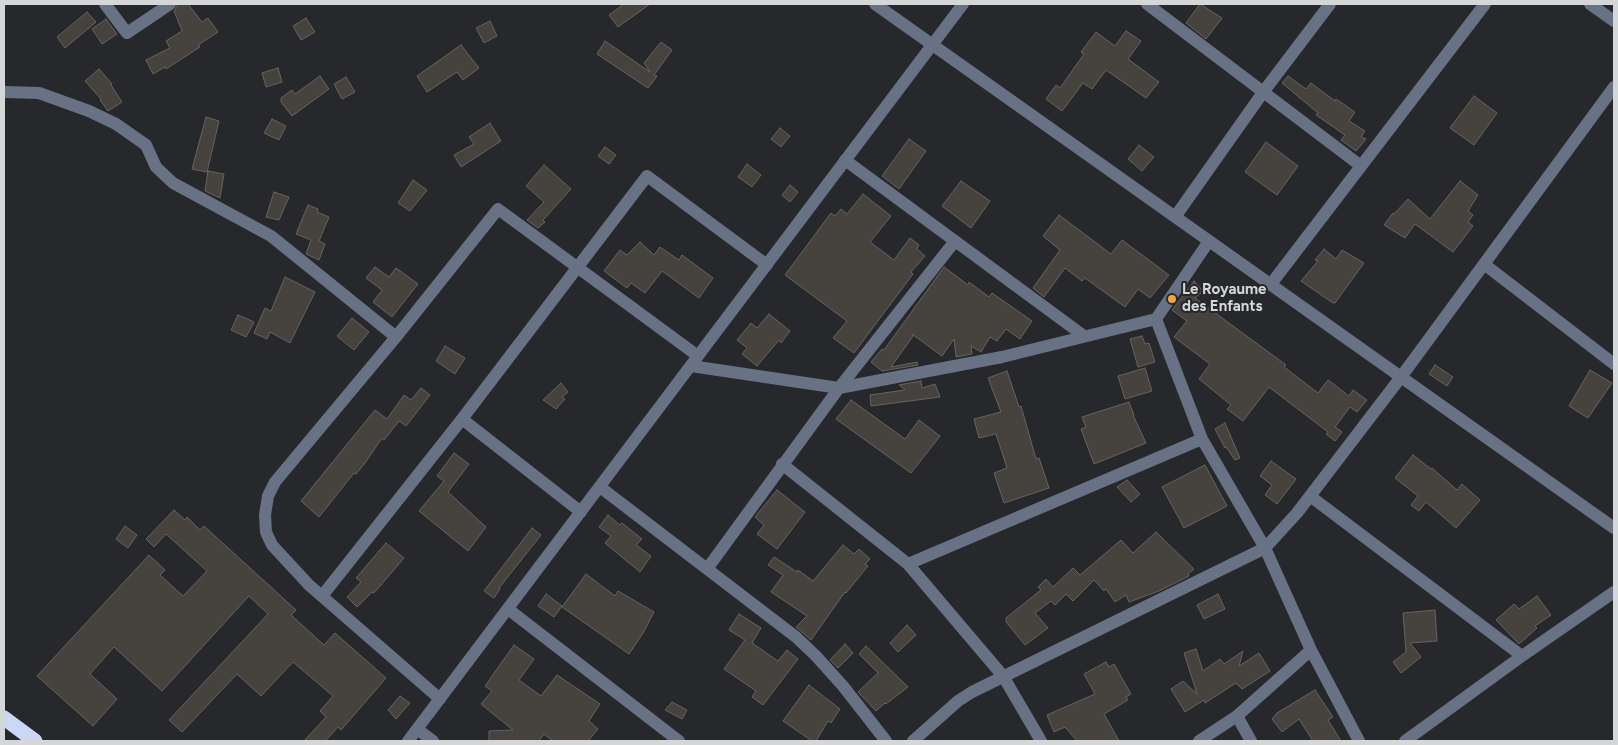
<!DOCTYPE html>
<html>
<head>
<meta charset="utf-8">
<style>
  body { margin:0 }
  #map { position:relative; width:1618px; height:745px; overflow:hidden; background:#27282c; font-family:Figtree,sans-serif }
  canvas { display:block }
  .frame { position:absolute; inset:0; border:5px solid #d5d6d8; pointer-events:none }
</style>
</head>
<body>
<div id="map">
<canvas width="1618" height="745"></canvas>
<div class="frame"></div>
</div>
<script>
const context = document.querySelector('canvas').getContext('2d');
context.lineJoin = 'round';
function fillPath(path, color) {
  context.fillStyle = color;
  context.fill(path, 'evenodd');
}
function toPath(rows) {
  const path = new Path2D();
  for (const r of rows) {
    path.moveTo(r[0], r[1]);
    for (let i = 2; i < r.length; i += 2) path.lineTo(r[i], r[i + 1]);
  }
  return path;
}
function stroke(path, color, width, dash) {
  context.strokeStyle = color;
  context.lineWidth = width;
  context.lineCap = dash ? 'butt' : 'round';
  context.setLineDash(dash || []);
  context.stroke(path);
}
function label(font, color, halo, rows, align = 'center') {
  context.font = font + ' Figtree,sans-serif';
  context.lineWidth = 4;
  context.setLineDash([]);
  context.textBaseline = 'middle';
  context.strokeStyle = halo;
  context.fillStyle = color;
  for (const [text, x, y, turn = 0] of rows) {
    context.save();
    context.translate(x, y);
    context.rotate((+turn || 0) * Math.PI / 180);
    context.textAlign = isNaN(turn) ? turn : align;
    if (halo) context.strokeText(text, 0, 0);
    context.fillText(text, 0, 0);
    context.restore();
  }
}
const building = toPath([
  [178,4,188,4,202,22,208,18,218,32,198,45,200,47,166,69,165,67,153,74,146,60,170,48,166,41,182,31,174,11,178,4],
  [624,4,650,4,618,27,609,15,624,4],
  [1200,4,1222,18,1206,39,1186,23,1200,4],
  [87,12,96,22,65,48,57,37,87,12],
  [306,18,315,32,301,40,293,26,306,18],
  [106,19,117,34,102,44,92,29,106,19],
  [490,21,497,36,484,43,476,28,490,21],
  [1126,31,1141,41,1128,59,1159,82,1146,98,1106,70,1092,89,1083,83,1062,111,1046,99,1056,85,1060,88,1084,54,1081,52,1096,32,1115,46,1126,31],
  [605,41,650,72,644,63,661,42,672,50,654,75,657,76,648,88,597,54,605,41],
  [461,45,479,68,463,80,457,72,427,92,417,76,461,45],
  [278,68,282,82,266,87,262,73,278,68],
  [99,69,112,84,111,85,122,102,108,111,100,100,101,99,85,81,99,69],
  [320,76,329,89,292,116,281,102,281,98,292,90,295,94,320,76],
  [1288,76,1306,89,1311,83,1335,101,1336,99,1355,112,1349,121,1365,131,1361,137,1366,139,1356,151,1341,140,1345,135,1316,115,1318,113,1282,83,1288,76],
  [346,77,355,92,342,99,334,84,346,77],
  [1474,96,1497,113,1474,145,1450,128,1474,96],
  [206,117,219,121,207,172,192,169,206,117],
  [272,119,286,126,279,140,264,133,272,119],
  [490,123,501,141,461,167,454,155,474,144,469,137,490,123],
  [780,128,790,136,781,147,771,139,780,128],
  [909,139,926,151,899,189,882,176,909,139],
  [1266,142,1298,166,1277,195,1245,172,1266,142],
  [1139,145,1154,157,1142,171,1128,159,1139,145],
  [605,147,616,155,609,164,598,156,605,147],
  [747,164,761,175,752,187,738,177,747,164],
  [544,165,571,189,543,220,545,222,538,228,527,220,544,202,526,186,544,165],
  [208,171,224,174,220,198,205,191,208,171],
  [413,180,427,190,410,211,398,203,413,180],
  [961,181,990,201,971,228,942,206,961,181],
  [1460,181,1478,195,1468,211,1473,215,1468,222,1473,226,1453,252,1415,224,1405,238,1384,225,1393,213,1394,214,1408,199,1430,219,1460,181],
  [790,185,798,192,790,202,782,195,790,185],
  [274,192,289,197,279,220,266,217,274,192],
  [863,194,891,216,870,242,894,260,910,238,919,245,917,249,925,256,911,272,913,274,854,353,833,338,847,321,785,275,831,213,835,216,841,209,847,214,863,194],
  [308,205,318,209,317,212,329,217,319,241,325,244,319,260,306,254,311,240,296,234,308,205],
  [1059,215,1111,254,1122,240,1169,275,1150,298,1138,289,1125,307,1085,278,1082,281,1065,268,1044,297,1033,288,1060,250,1043,236,1059,215],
  [640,242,654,255,660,247,679,260,682,255,713,278,699,298,662,271,645,293,631,283,627,288,604,271,620,250,627,255,640,242],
  [1324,249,1336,259,1342,250,1364,263,1335,303,1333,303,1301,281,1318,261,1315,260,1324,249],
  [375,267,389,277,396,268,418,284,392,317,373,302,382,290,366,278,375,267],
  [944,267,968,285,969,282,989,297,992,293,1032,321,1020,339,1006,329,997,341,990,337,981,352,971,346,972,354,956,357,954,339,942,356,912,334,913,336,891,367,917,362,918,365,882,371,871,362,882,349,884,350,944,267],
  [285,277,315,292,290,343,270,332,267,339,254,333,265,308,271,311,285,277],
  [1194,281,1203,291,1195,298,1286,365,1284,367,1318,393,1328,380,1349,396,1353,390,1367,400,1357,412,1350,407,1335,427,1342,432,1335,441,1326,434,1328,432,1269,387,1243,421,1227,409,1231,405,1199,379,1210,364,1174,337,1187,321,1172,310,1194,281],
  [769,314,790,331,781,343,779,340,757,366,742,354,747,348,737,340,751,323,757,328,769,314],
  [238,315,254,322,246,337,231,330,238,315],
  [352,318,369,332,354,350,337,336,352,318],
  [1142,336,1145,344,1149,343,1155,362,1138,367,1130,339,1142,336],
  [445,346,465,358,455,374,436,361,445,346],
  [1435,365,1453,377,1447,386,1429,374,1435,365],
  [1145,368,1152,391,1125,399,1118,376,1145,368],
  [1590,370,1612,383,1588,418,1569,406,1590,370],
  [1007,371,1019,407,1021,406,1036,459,1039,458,1049,488,1004,503,994,473,1007,468,996,434,979,438,974,419,1001,412,988,378,1007,371],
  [921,381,922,388,935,384,940,397,871,406,870,395,905,390,899,385,921,381],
  [561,383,568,392,562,397,565,399,556,409,543,400,561,383],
  [421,388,430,395,406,426,399,421,384,440,382,438,365,463,356,474,354,473,319,517,301,501,375,410,387,419,404,395,411,400,421,388],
  [851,400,905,439,919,420,940,436,911,473,836,419,851,400],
  [1129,402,1134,415,1133,415,1146,443,1094,464,1081,429,1086,427,1082,417,1129,402],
  [1225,423,1240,458,1235,460,1226,447,1225,448,1215,429,1225,423],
  [454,453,469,464,448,492,486,527,468,551,419,511,444,481,437,476,454,453],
  [1413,455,1431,469,1432,468,1457,490,1462,484,1480,500,1456,528,1426,502,1419,511,1411,505,1418,496,1395,478,1413,455],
  [1271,461,1296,479,1277,504,1265,495,1272,485,1260,476,1271,461],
  [1205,465,1227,506,1184,528,1162,487,1205,465],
  [1127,480,1140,494,1131,502,1117,487,1127,480],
  [777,490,805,512,777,549,757,534,764,525,755,517,777,490],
  [174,510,185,520,187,517,200,530,204,526,296,610,291,615,324,645,335,633,386,678,341,730,338,727,325,741,304,741,326,717,320,711,333,696,293,662,261,696,237,674,182,732,169,720,268,614,249,596,162,691,114,647,90,674,117,699,93,726,37,676,149,555,165,570,160,575,183,596,207,571,166,534,154,547,146,539,174,510],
  [608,515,620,525,622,523,642,539,636,545,651,556,640,572,605,543,611,536,599,527,608,515],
  [125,526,137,535,128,548,116,539,125,526],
  [532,528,541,535,499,588,500,589,494,598,484,591,532,528],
  [1156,532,1194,569,1188,574,1189,576,1159,591,1129,602,1126,595,1115,602,1106,589,1104,591,1094,580,1073,601,1066,594,1055,605,1051,601,1035,613,1048,628,1025,645,1006,622,1006,618,1041,590,1038,587,1046,579,1053,587,1073,568,1080,575,1121,540,1133,553,1156,532],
  [386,543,404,558,374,593,372,592,357,607,347,597,361,582,356,578,386,543],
  [843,545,854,554,859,549,870,559,865,564,868,566,846,593,845,592,811,640,796,627,807,616,771,592,783,575,768,565,774,557,797,572,798,570,813,581,843,545],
  [586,574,615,596,618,591,654,612,643,633,629,654,562,607,586,574],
  [546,594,562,606,554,617,538,606,546,594],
  [1218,594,1225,609,1204,619,1197,605,1218,594],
  [1537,596,1551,615,1535,626,1537,628,1519,644,1496,620,1514,604,1519,609,1537,596],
  [1435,610,1437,641,1410,643,1421,657,1401,673,1393,662,1406,652,1403,613,1435,610],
  [739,614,761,628,752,643,778,661,787,650,798,659,763,705,752,697,756,691,724,669,745,640,729,630,739,614],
  [907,625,916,635,898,652,890,643,907,625],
  [845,644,853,653,838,668,830,660,845,644],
  [514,645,534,659,519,680,541,696,557,675,600,704,589,721,598,729,588,741,553,741,544,734,539,741,489,741,489,731,513,730,481,704,492,691,485,686,514,645],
  [866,646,908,687,886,704,885,703,876,711,858,692,878,673,859,654,866,646],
  [1196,649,1203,671,1220,659,1224,664,1243,651,1239,666,1259,653,1270,671,1242,689,1236,683,1205,703,1204,700,1185,712,1171,689,1183,681,1197,694,1184,653,1196,649],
  [1106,662,1109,667,1114,664,1131,694,1126,697,1128,700,1104,714,1119,741,1077,741,1065,727,1054,732,1047,715,1095,694,1084,674,1106,662],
  [809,685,840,709,831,723,828,721,816,741,812,741,783,721,809,685],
  [1315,690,1333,717,1328,720,1341,741,1313,741,1299,719,1282,732,1272,719,1277,713,1315,690],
  [400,696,410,703,396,719,388,710,400,696],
  [672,702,687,710,682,719,665,710,672,702]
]);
fillPath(building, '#46433f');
stroke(building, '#676360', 1);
stroke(toPath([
  [105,4,127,33,170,4],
  [875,4,1614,528],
  [1147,4,1361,166],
  [1590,4,1614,21],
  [4,92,39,93,89,111,116,124,146,145,156,167,173,183,271,236,396,337],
  [845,160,1084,336],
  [1175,217,1264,91,1330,4],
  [1484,264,1614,364],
  [1271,284,1485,4],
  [1156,319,1202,439,1265,548,1311,650,1359,741],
  [691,366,839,388,1002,357,1156,319,1209,241],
  [462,419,581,512],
  [782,464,908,564,1003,676,1041,741],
  [600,487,796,637,816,656,843,686,886,741],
  [1310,496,1522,656],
  [908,564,1202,439],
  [707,569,839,388,955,241],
  [322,596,462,419,647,176,767,265],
  [508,609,679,741],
  [440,699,309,585,272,545,266,532,265,515,268,496,275,482,396,337,498,209,698,356],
  [1237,716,1251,741],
  [417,729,433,741],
  [408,741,963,4],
  [913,741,958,701,972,692,1265,548,1297,513,1401,377,1614,87],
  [1199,741,1237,716,1311,650],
  [1405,741,1522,656,1614,592]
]), '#697185', 12);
stroke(toPath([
  [4,718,35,741]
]), '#ccd7f6', 15);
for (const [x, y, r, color] of [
  [1172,299,5,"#f4a443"]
]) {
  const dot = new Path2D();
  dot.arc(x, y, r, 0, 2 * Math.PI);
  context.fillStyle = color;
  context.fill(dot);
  stroke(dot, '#27282c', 2);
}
label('bold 15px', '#d5d6d8', '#27282c', [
  ["Le Royaume",1182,290],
  ["des Enfants",1182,307]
], 'left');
</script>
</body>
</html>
